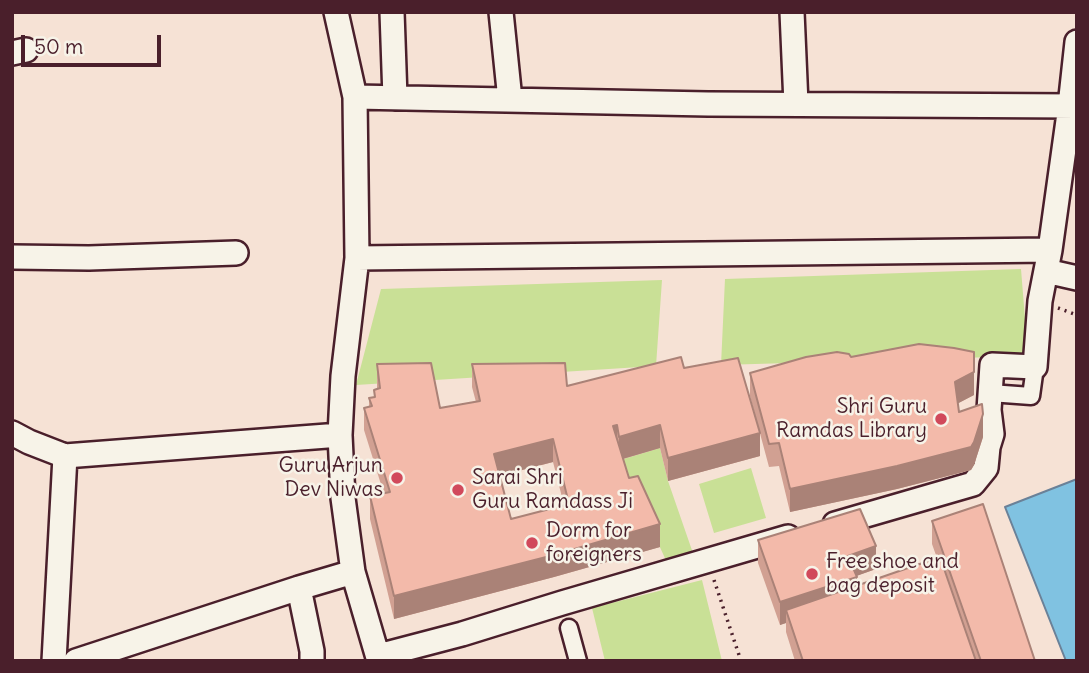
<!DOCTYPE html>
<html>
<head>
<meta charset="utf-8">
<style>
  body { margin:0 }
  #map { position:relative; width:1089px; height:673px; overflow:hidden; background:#f6e2d5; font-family:Delius,sans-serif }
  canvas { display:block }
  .frame { position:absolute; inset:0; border:14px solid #4a1f2b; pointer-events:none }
  .scale { position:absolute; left:21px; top:35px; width:140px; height:32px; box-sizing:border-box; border:4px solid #4a1f2b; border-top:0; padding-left:9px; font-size:21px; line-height:24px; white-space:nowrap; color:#4a1f2b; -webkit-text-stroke:5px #f7f3e8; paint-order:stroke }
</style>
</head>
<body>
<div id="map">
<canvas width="1089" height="673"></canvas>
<div class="frame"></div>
<div class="scale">50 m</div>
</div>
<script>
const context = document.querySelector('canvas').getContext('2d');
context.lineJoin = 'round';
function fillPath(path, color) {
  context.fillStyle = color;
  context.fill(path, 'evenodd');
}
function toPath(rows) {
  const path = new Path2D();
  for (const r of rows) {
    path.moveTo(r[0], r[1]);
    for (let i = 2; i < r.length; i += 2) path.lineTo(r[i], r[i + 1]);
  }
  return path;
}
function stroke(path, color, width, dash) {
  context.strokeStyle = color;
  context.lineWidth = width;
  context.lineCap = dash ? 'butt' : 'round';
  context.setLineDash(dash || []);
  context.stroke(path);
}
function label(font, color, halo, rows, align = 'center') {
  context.font = font + ' Delius,sans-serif';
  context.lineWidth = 5;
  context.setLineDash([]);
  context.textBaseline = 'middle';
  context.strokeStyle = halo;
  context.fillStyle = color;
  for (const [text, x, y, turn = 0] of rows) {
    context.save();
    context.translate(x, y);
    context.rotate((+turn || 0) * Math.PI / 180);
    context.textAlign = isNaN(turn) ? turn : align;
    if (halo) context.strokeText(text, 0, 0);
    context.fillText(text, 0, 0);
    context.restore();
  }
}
fillPath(toPath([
  [1021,269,1028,356,721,365,725,279],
  [662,280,656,366,356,385,381,289],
  [660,448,668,481,695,559,669,567,638,499,629,501,620,460],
  [751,468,766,518,714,533,699,484],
  [702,580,722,661,605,661,592,608]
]), '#c9e096');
const water = toPath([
  [1077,479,1077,661,1066,661,1005,507,1077,479]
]);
fillPath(water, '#80c2e1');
stroke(water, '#6a8198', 2);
const pedestrian = toPath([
  [990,393,1031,396,1035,367],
  [569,628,578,661]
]);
const minor = toPath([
  [336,12,355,97,357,258,1050,250,1070,106,1077,42],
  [392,12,395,98],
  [501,12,510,100],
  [792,12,796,104],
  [12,53,26,50],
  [355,97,708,104,1077,106],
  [12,257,89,258,236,253],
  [1046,271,1077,278],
  [12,433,29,442,65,456,340,435],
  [835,524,973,484,986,468,988,447,992,434,989,410,992,365,1035,367,1040,301,1050,250],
  [353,572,379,661],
  [299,588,312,651,312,661],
  [378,656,462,634,562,603,788,537],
  [54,661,65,456],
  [76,661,299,588,353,572,343,498,340,435,343,376,357,258]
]);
stroke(pedestrian, '#4a1f2b', 21);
stroke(minor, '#4a1f2b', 28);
stroke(toPath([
  [1058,308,1077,315],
  [714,580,741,661]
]), '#4a1f2b', 3.5, [2, 5]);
stroke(pedestrian, '#f7f3e8', 16);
stroke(minor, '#f7f3e8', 23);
fillPath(toPath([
  [851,357,974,395,958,403,959,412,983,437,974,465,971,470,897,489,790,512,779,466,769,467,750,396,750,373],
  [377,364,440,408,476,402,472,387,472,364,567,386,684,368,760,456,668,481,660,448,623,459,629,478,660,547,554,577,394,619,370,519,370,496,384,494,364,430,364,408,369,407,369,398,374,397,374,390,377,389],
  [553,462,564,505,511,519,500,476],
  [932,521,1035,661,795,661,786,632,786,623,780,625,758,563,758,540,876,569,856,576,857,585,937,558,932,544]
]), '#d1a092');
fillPath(toPath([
  [974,372,974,395,955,405,955,382],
  [983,414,983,437,974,465,971,470,897,489,790,512,790,489],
  [617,425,617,448,613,426],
  [660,425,660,448,619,460,619,437],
  [760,433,760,456,668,481,668,458],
  [553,439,553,462,494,477,494,454],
  [660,524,660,547,554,577,394,619,394,596],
  [876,546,876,569,848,579,848,556],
  [857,577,857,600,786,610,786,623,780,625,780,602]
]), '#aa8277');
const building = toPath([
  [919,344,954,348,974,352,974,372,955,382,959,412,982,404,983,414,974,442,971,447,897,466,790,489,779,443,769,444,750,373,806,357,837,352,849,354,851,357,919,344],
  [681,357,684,368,738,358,760,433,668,458,660,425,619,437,617,425,613,426,629,478,638,476,660,524,554,555,394,596,370,496,390,492,364,408,372,406,369,398,375,397,374,390,380,388,377,364,431,363,440,408,480,401,472,364,565,363,567,386,681,357],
  [553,439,569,504,511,519,494,454,553,439],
  [983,504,1035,661,981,661,932,521,983,504],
  [860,509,876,546,848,556,857,577,780,602,758,540,860,509],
  [940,557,976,661,803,661,786,610,940,557]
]);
fillPath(building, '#f3baaa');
stroke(building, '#aa8277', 2);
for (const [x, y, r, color] of [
  [941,419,7,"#d1495b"],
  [397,478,7,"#d1495b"],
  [458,490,7,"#d1495b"],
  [532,543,7,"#d1495b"],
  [812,574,7,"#d1495b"]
]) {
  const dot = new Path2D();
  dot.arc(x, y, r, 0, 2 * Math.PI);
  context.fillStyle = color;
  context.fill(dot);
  stroke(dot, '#f7f3e8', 2.5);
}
label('21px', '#4a1f2b', '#f7f3e8', [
  ["Shri Guru",927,407,"right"],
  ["Ramdas Library",927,431,"right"],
  ["Guru Arjun",383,466,"right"],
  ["Dev Niwas",383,490,"right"],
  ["Sarai Shri",472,478],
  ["Guru Ramdass Ji",472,502],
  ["Dorm for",546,531],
  ["foreigners",546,555],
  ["Free shoe and",826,562],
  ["bag deposit",826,586]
], 'left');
</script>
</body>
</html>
